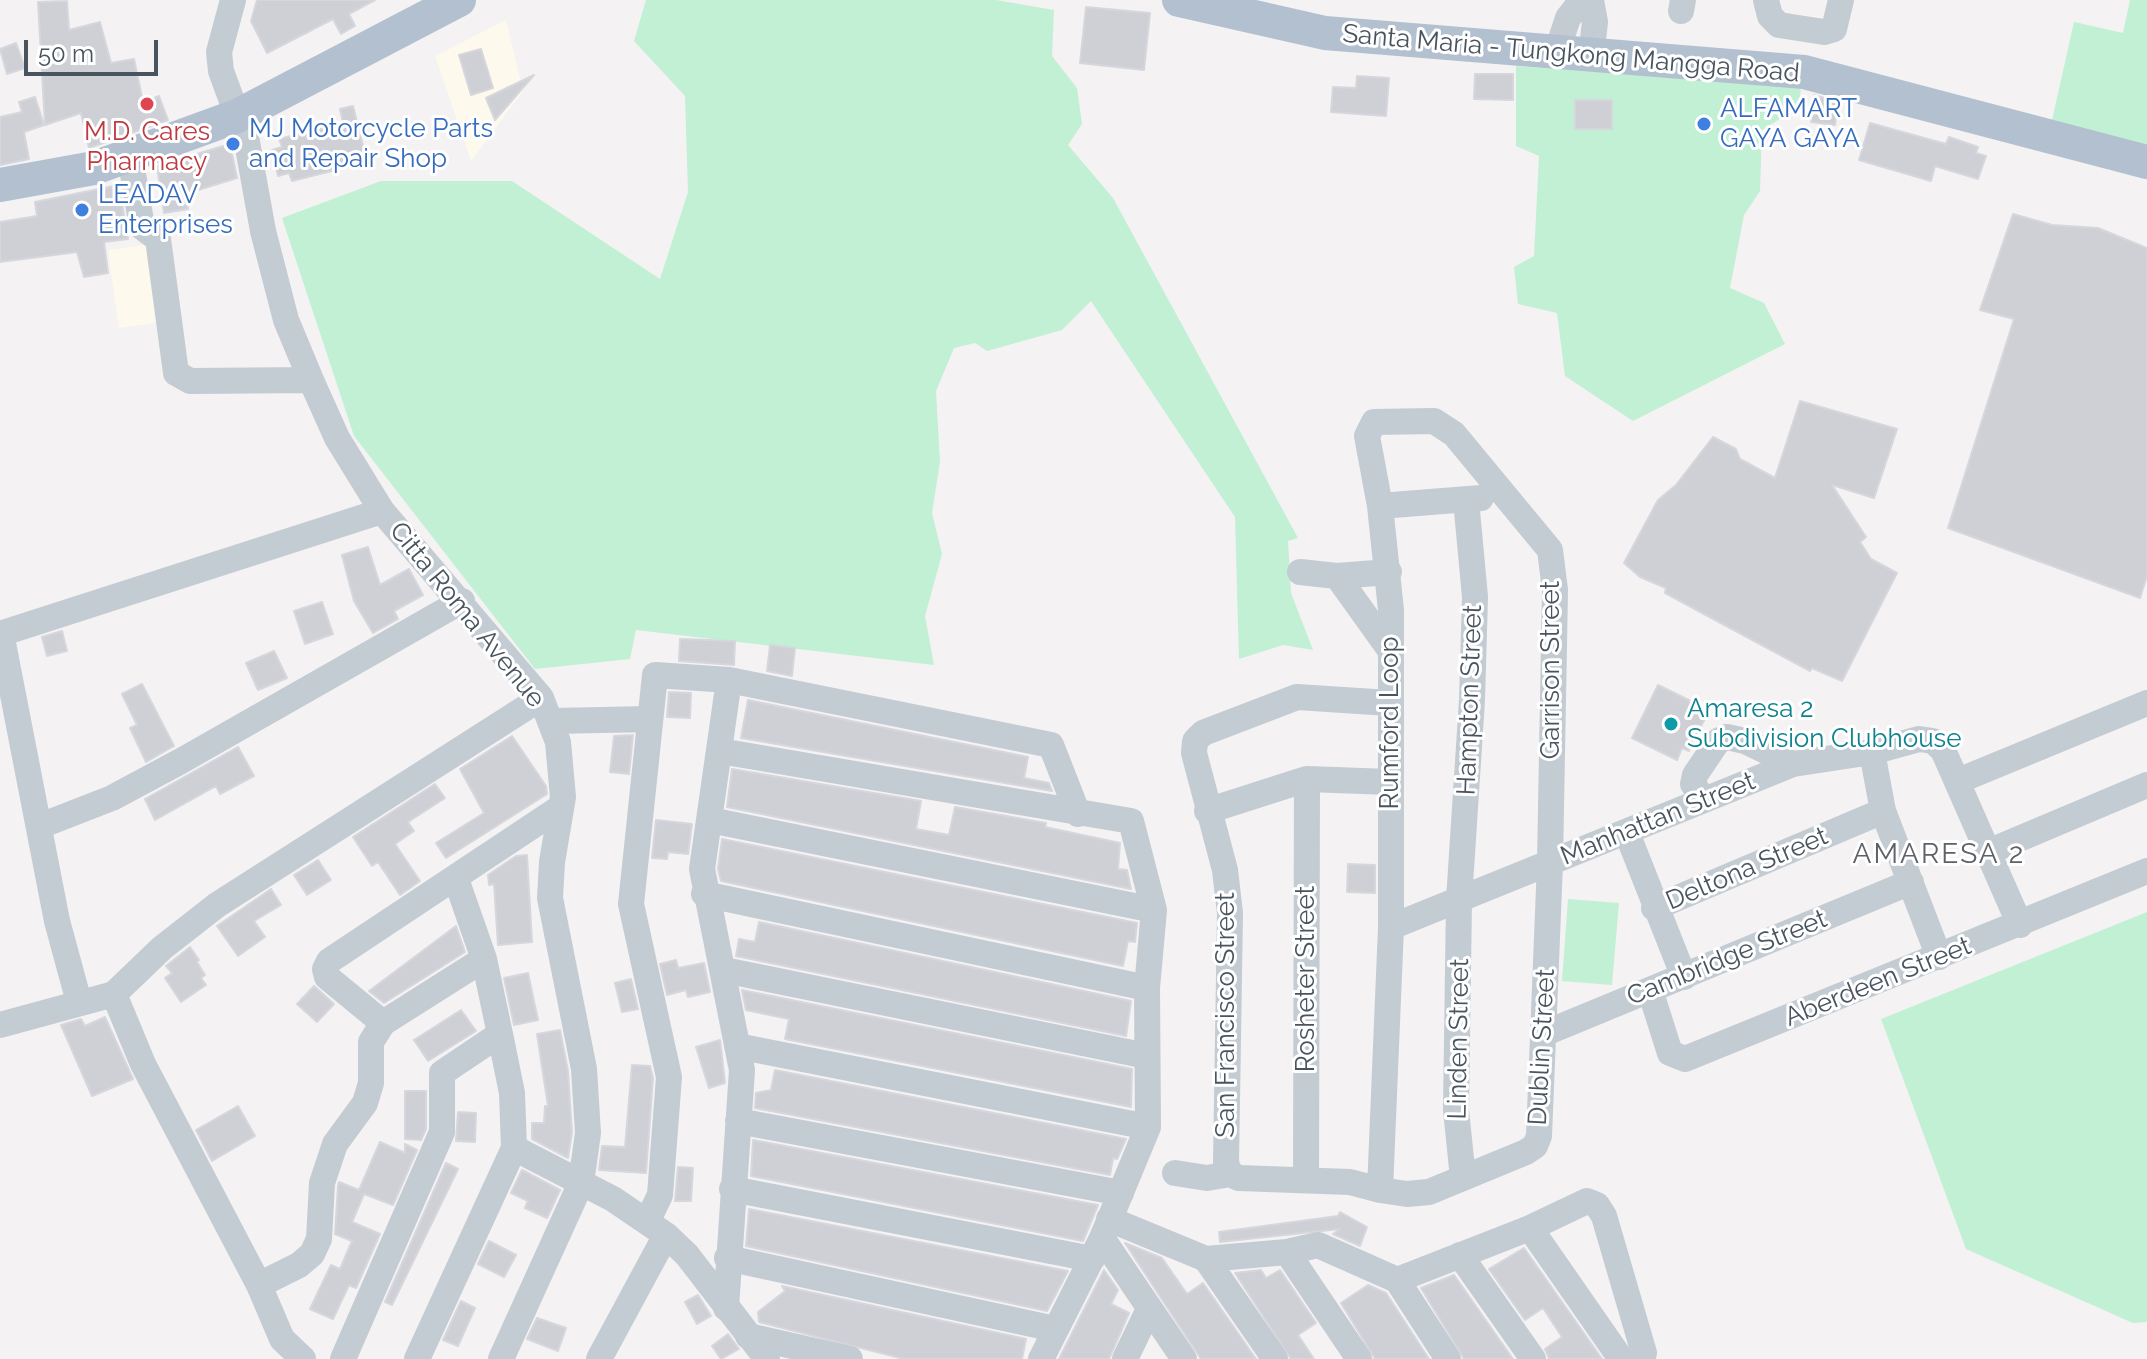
<!DOCTYPE html>
<html>
<head>
<meta charset="utf-8">
<style>
  body { margin:0 }
  #map { position:relative; width:2147px; height:1359px; overflow:hidden; background:#f4f2f2; font-family:Raleway,sans-serif }
  canvas { display:block }
  .scale { position:absolute; left:24px; top:40px; width:134px; height:36px; box-sizing:border-box; border:4px solid #49545f; border-top:0; padding-left:10px; font-size:24px; line-height:28px; white-space:nowrap; color:#49545f; -webkit-text-stroke:6px #fff; paint-order:stroke }
</style>
</head>
<body>
<div id="map">
<canvas width="2147" height="1359"></canvas>
<div class="scale">50 m</div>
</div>
<script>
const context = document.querySelector('canvas').getContext('2d');
context.lineJoin = 'round';
function fillPath(path, color) {
  context.fillStyle = color;
  context.fill(path, 'evenodd');
}
function toPath(rows) {
  const path = new Path2D();
  for (const r of rows) {
    path.moveTo(r[0], r[1]);
    for (let i = 2; i < r.length; i += 2) path.lineTo(r[i], r[i + 1]);
  }
  return path;
}
function stroke(path, color, width, dash) {
  context.strokeStyle = color;
  context.lineWidth = width;
  context.lineCap = dash ? 'butt' : 'round';
  context.setLineDash(dash || []);
  context.stroke(path);
}
function label(font, color, halo, rows, align = 'center') {
  context.font = font + ' Raleway,sans-serif';
  context.lineWidth = 6;
  context.setLineDash([]);
  context.textBaseline = 'middle';
  context.strokeStyle = halo;
  context.fillStyle = color;
  for (const [text, x, y, turn = 0] of rows) {
    context.save();
    context.translate(x, y);
    context.rotate((+turn || 0) * Math.PI / 180);
    context.textAlign = isNaN(turn) ? turn : align;
    if (halo) context.strokeText(text, 0, 0);
    context.fillText(text, 0, 0);
    context.restore();
  }
}
fillPath(toPath([
  [506,20,523,91,471,161,435,56],
  [151,244,162,322,119,328,108,250]
]), '#fdf9ed');
fillPath(toPath([
  [646,0,996,0,1054,10,1052,56,1077,88,1082,124,1068,145,1113,198,1298,538,1288,541,1291,593,1313,650,1283,645,1239,659,1235,517,1091,301,1062,330,987,351,975,343,954,348,936,391,940,462,932,513,942,554,925,616,934,665,636,630,630,659,535,669,354,436,282,218,381,181,512,181,660,279,688,192,685,96,634,41],
  [2130,0,2147,0,2147,154,2050,129,2074,22,2123,33],
  [1516,66,1801,86,1799,107,1762,130,1760,191,1744,215,1730,288,1764,303,1785,344,1633,421,1565,376,1557,313,1518,304,1514,267,1534,256,1539,156,1516,146],
  [1568,899,1619,903,1612,985,1562,981],
  [2147,912,2147,1322,2133,1323,1966,1249,1881,1019]
]), '#c1f0d5');
const building = toPath([
  [257,0,375,0,349,14,355,26,341,34,333,19,267,53,251,21,257,0],
  [67,1,69,30,100,22,111,63,134,59,143,102,159,96,168,120,89,148,81,113,45,125,38,2,67,1],
  [1086,7,1150,13,1144,70,1080,63,1086,7],
  [16,43,25,68,7,74,0,49,16,43],
  [481,49,493,88,471,95,459,55,481,49],
  [1475,74,1513,74,1513,100,1474,99,1475,74],
  [534,75,495,120,486,98,534,75],
  [1357,76,1389,78,1386,116,1331,112,1333,87,1356,88,1357,76],
  [1814,95,1838,102,1835,125,1811,122,1814,95],
  [35,97,44,125,24,132,29,159,0,165,0,117,22,112,19,102,35,97],
  [1575,100,1612,100,1612,129,1575,129,1575,100],
  [353,106,367,162,292,181,289,173,278,176,272,150,282,147,279,139,343,123,340,109,353,106],
  [1870,123,1946,144,1949,137,1978,147,1976,153,1986,156,1978,179,1935,166,1931,181,1859,160,1870,123],
  [230,144,237,178,185,194,188,209,164,213,157,166,230,144],
  [119,185,128,239,104,242,108,273,84,277,77,252,0,262,0,222,37,216,35,202,119,185],
  [2013,214,2052,225,2098,228,2147,248,2147,576,2140,598,1948,528,2014,319,1980,310,2013,214],
  [1800,401,1897,429,1874,498,1832,485,1866,537,1860,542,1871,559,1897,573,1842,681,1812,668,1810,671,1665,593,1666,588,1640,577,1624,563,1658,500,1676,485,1713,437,1736,449,1740,459,1775,478,1800,401],
  [368,547,380,585,409,569,423,595,394,611,398,619,373,633,354,601,342,555,368,547],
  [322,602,333,634,305,644,294,611,322,602],
  [62,631,67,651,47,656,42,637,62,631],
  [680,639,735,641,734,665,679,661,680,639],
  [770,645,795,648,792,676,767,671,770,645],
  [274,651,287,678,258,690,246,663,274,651],
  [142,684,174,746,146,762,130,728,137,725,122,694,142,684],
  [1658,685,1709,710,1689,751,1682,748,1677,760,1632,738,1658,685],
  [669,692,691,693,690,718,667,717,669,692],
  [748,700,1028,757,1024,778,1049,783,1052,791,741,738,748,700],
  [633,735,629,774,610,772,614,736,633,735],
  [512,736,546,786,547,794,446,858,436,843,484,813,460,769,512,736],
  [238,747,254,776,220,794,216,786,155,820,145,799,238,747],
  [732,769,921,801,916,829,949,835,955,807,1046,823,1045,827,1120,843,1118,869,1127,870,1131,889,727,807,732,769],
  [435,784,445,798,408,822,414,831,395,844,420,881,400,895,378,862,372,866,353,837,435,784],
  [656,820,692,824,688,854,668,852,667,859,652,858,656,820],
  [722,839,1137,923,1135,942,1128,941,1123,966,721,881,718,869,722,839],
  [527,855,532,942,498,945,494,884,489,885,488,875,516,856,527,855],
  [318,860,331,880,307,895,294,875,318,860],
  [1348,864,1375,865,1375,893,1347,892,1348,864],
  [271,889,281,905,254,921,265,937,238,956,217,926,271,889],
  [759,922,1131,1001,1126,1036,736,956,739,939,755,942,759,922],
  [456,926,465,952,384,1003,369,991,456,926],
  [190,947,199,960,197,962,205,975,201,978,206,985,181,1002,165,978,172,973,166,966,190,947],
  [676,960,678,968,704,963,710,992,688,997,686,990,667,995,660,964,676,960],
  [528,973,538,1020,514,1025,504,978,528,973],
  [631,979,638,1009,622,1012,615,983,631,979],
  [314,986,334,1004,317,1022,297,1004,314,986],
  [742,990,1132,1069,1131,1107,785,1039,789,1019,746,1010,742,990],
  [461,1010,476,1031,428,1061,414,1040,461,1010],
  [105,1017,133,1079,92,1096,61,1025,81,1019,85,1026,105,1017],
  [560,1030,568,1071,572,1132,568,1158,532,1139,532,1123,544,1123,545,1106,548,1106,537,1034,560,1030],
  [720,1040,725,1083,709,1088,696,1047,720,1040],
  [632,1065,650,1066,653,1078,646,1173,599,1170,602,1146,625,1147,632,1065],
  [775,1070,1126,1139,1117,1159,1113,1158,1110,1175,755,1108,756,1093,771,1090,775,1070],
  [405,1091,426,1091,426,1129,421,1140,405,1139,405,1091],
  [238,1106,255,1136,212,1161,196,1130,238,1106],
  [458,1112,476,1113,475,1142,456,1141,458,1112],
  [753,1140,1098,1205,1083,1241,751,1176,753,1140],
  [380,1142,405,1153,405,1144,417,1150,393,1205,364,1194,352,1222,380,1234,356,1288,349,1285,333,1319,310,1309,331,1265,340,1269,352,1241,335,1234,338,1186,339,1182,359,1190,380,1142],
  [446,1163,458,1169,392,1305,385,1302,446,1163],
  [678,1167,693,1168,691,1201,675,1201,678,1167],
  [522,1170,560,1190,547,1218,525,1208,528,1201,511,1193,522,1170],
  [749,1209,1068,1271,1047,1311,746,1246,749,1209],
  [1340,1212,1367,1227,1360,1246,1333,1234,1340,1229,1220,1242,1219,1232,1338,1216,1340,1212],
  [489,1241,516,1255,504,1277,478,1264,489,1241],
  [1125,1243,1162,1258,1187,1294,1203,1283,1256,1359,1201,1359,1125,1243],
  [1524,1248,1602,1359,1549,1359,1545,1349,1562,1337,1543,1308,1525,1320,1489,1269,1524,1248],
  [1104,1270,1118,1290,1111,1304,1129,1313,1109,1359,1059,1359,1104,1270],
  [1261,1270,1266,1278,1280,1270,1316,1323,1298,1335,1314,1359,1291,1359,1235,1273,1261,1270],
  [1454,1275,1513,1359,1464,1359,1421,1288,1454,1275],
  [1368,1285,1386,1293,1429,1359,1375,1359,1341,1303,1368,1285],
  [782,1286,1026,1339,1022,1359,904,1359,759,1322,758,1312,785,1291,782,1286],
  [698,1295,711,1316,697,1324,685,1302,698,1295],
  [461,1301,475,1308,458,1346,443,1340,461,1301],
  [537,1318,566,1328,558,1351,527,1339,537,1318],
  [728,1334,739,1349,721,1359,712,1346,728,1334]
]);
fillPath(building, '#ced0d6');
stroke(building, '#d6d7dd', 2);
stroke(toPath([
  [233,0,219,52,221,71,247,142,263,231,286,320,311,380,337,438,382,511,541,698,558,742,563,797,552,862,550,898,584,1069,588,1133,581,1183,501,1359],
  [1766,0,1770,16,1779,25,1824,32,1834,29,1841,0],
  [1681,11,1683,0],
  [1556,54,1568,18,1582,0],
  [1591,57,1595,22,1591,0],
  [130,156,142,227,158,239,176,373,190,381,311,380],
  [1380,506,1481,498],
  [1300,572,1337,576,1389,572],
  [1337,576,1390,650],
  [1,633,57,921,79,1002],
  [0,634,382,511],
  [552,721,650,719],
  [720,751,1131,821,1154,910,1147,988,1148,1127,1102,1238,1041,1359],
  [1872,752,1883,811,1939,957],
  [1958,781,2147,703],
  [1704,800,1693,784,1695,775,1718,741,1727,737,1745,741,1793,764],
  [1207,811,1307,779,1390,782],
  [710,820,1154,910],
  [40,826,112,798,181,761,462,601],
  [1627,833,1684,977],
  [1988,852,2147,785],
  [704,894,1147,988],
  [1654,908,1883,811],
  [1391,927,1793,764,1872,752,1919,739,1933,741,1943,750,2020,925],
  [724,970,1147,1056],
  [1650,990,1670,1053,1685,1059,2147,871],
  [114,994,143,1064,259,1285,282,1339,303,1359],
  [383,1023,327,977,325,969,329,961,561,807],
  [0,1025,114,994,162,948,217,905,541,698],
  [1543,1034,1911,882],
  [737,1046,1148,1127],
  [738,1121,1121,1193],
  [514,1148,613,1199,666,1235,687,1255,767,1359],
  [1175,1173,1207,1178,1230,1174,1239,1178,1350,1182,1380,1190,1407,1194,1429,1192,1526,1152,1535,1146,1539,1136,1550,863,1555,590,1550,550,1454,434,1434,421,1374,422,1367,436,1380,506,1391,610,1391,927,1380,1190],
  [1230,1174,1226,1163,1230,913,1225,870,1194,753,1195,741,1203,733,1297,697,1390,703],
  [1306,1178,1307,779],
  [1463,1178,1456,1110,1459,900,1472,700,1475,597,1466,500],
  [732,1189,1092,1259],
  [1109,1219,1206,1259,1287,1252,1318,1245,1397,1280,1530,1228,1621,1359],
  [648,1220,660,1195,669,1077,631,904,655,675,729,680,1051,745,1078,814],
  [1530,1228,1587,1201,1597,1205,1604,1216,1644,1353,1642,1359],
  [1102,1238,1184,1359],
  [1287,1252,1359,1359],
  [1460,1255,1533,1359],
  [727,1258,1055,1329],
  [1206,1259,1275,1359],
  [1397,1280,1448,1359],
  [259,1285,299,1265,312,1254,319,1239,322,1183,335,1144,365,1103,371,1083,371,1042,383,1023,484,959],
  [726,1308,742,1070,702,869,729,680],
  [748,1336,850,1359],
  [343,1359,442,1132,442,1073,500,1034],
  [417,1359,514,1148,512,1093,500,1034,484,959,456,879],
  [599,1359,666,1235],
  [1125,1359,1149,1309]
]), '#c3cbd3', 26);
stroke(toPath([
  [1179,0,1325,33,1804,72,2147,162],
  [0,185,94,168,237,116,459,0]
]), '#b2c0d0', 34);
for (const [x, y, r, color] of [
  [147,104,8,"#e0444e"],
  [1704,124,8,"#3f7fe0"],
  [233,144,8,"#3f7fe0"],
  [82,210,8,"#3f7fe0"],
  [1671,724,8,"#0f9aa8"]
]) {
  const dot = new Path2D();
  dot.arc(x, y, r, 0, 2 * Math.PI);
  context.fillStyle = color;
  context.fill(dot);
  stroke(dot, '#fff', 3);
}
label('26px', '#49545f', '#fff', [
  ["Santa Maria - Tungkong Mangga Road",1571,54,5],
  ["Citta Roma Avenue",467,615,51],
  ["Garrison Street",1551,670,-90],
  ["Hampton Street",1470,700,-88],
  ["Rumford Loop",1390,723,-90],
  ["Manhattan Street",1658,819,-22],
  ["Deltona Street",1747,869,-23],
  ["Cambridge Street",1727,958,-22],
  ["Rosheter Street",1306,979,-90],
  ["Aberdeen Street",1878,982,-22],
  ["San Francisco Street",1226,1015,-90],
  ["Linden Street",1459,1039,-89],
  ["Dublin Street",1542,1047,-87]
]);
label('26px', '#366cbe', '#fff', [
  ["ALFAMART",1720,109],
  ["GAYA GAYA",1720,139],
  ["MJ Motorcycle Parts",249,129],
  ["and Repair Shop",249,159],
  ["LEADAV",98,195],
  ["Enterprises",98,225]
], 'left');
label('26px', '#be3a42', '#fff', [
  ["M.D. Cares",147,132],
  ["Pharmacy",147,162]
]);
label('26px', '#0d838f', '#fff', [
  ["Amaresa 2",1687,709],
  ["Subdivision Clubhouse",1687,739]
], 'left');
context.letterSpacing = '2px';
label('28px', '#5e6167', '#fff', [
  ["AMARESA 2",1939,855]
]);
context.letterSpacing = '0px';
</script>
</body>
</html>
